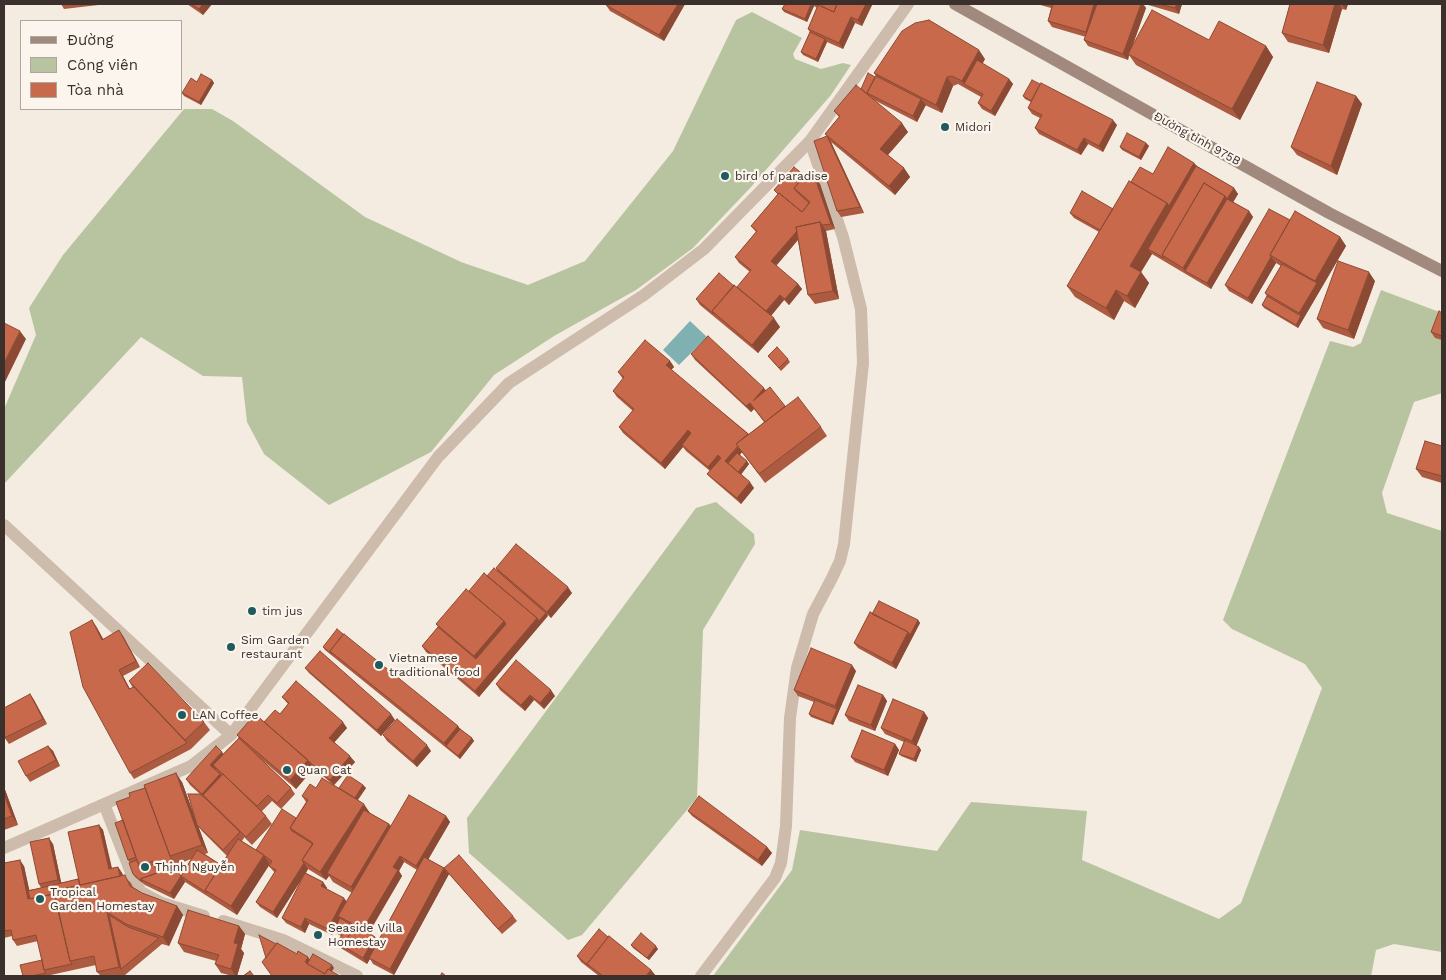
<!DOCTYPE html>
<html>
<head>
<meta charset="utf-8">
<style>
  body { margin:0 }
  #map { position:relative; width:1446px; height:980px; overflow:hidden; background:#f4ebe1; font-family:"Work Sans",sans-serif }
  canvas { display:block }
  .frame { position:absolute; inset:0; border:5px solid #3b302b; pointer-events:none }
  .legend { position:absolute; left:20px; top:20px; width:162px; height:90px; box-sizing:border-box; background:#fbf5ee; border:1px solid #aea6a0; margin:0; padding:6px 9px; list-style:none; font-size:15px; color:#3b302b }
  .legend li { display:flex; align-items:center; gap:10px; height:25px }
  .legend b { width:25px; border:1px solid #aea6a0 }
</style>
</head>
<body>
<div id="map">
<canvas width="1446" height="980"></canvas>
<div class="frame"></div>
<ul class="legend">
<li><b style="height:6px;background:#a18a7d"></b>Đường</li>
<li><b style="height:14px;background:#b8c4a0"></b>Công viên</li>
<li><b style="height:14px;background:#c8694b"></b>Tòa nhà</li>
</ul>
</div>
<script>
const context = document.querySelector('canvas').getContext('2d');
context.lineJoin = 'round';
function fillPath(path, color) {
  context.fillStyle = color;
  context.fill(path, 'evenodd');
}
function toPath(rows) {
  const path = new Path2D();
  for (const r of rows) {
    path.moveTo(r[0], r[1]);
    for (let i = 2; i < r.length; i += 2) path.lineTo(r[i], r[i + 1]);
  }
  return path;
}
function stroke(path, color, width, dash) {
  context.strokeStyle = color;
  context.lineWidth = width;
  context.lineCap = dash ? 'butt' : 'round';
  context.setLineDash(dash || []);
  context.stroke(path);
}
function label(font, color, halo, rows, align = 'center') {
  context.font = font + ' "Work Sans",sans-serif';
  context.lineWidth = 4.5;
  context.setLineDash([]);
  context.textBaseline = 'middle';
  context.strokeStyle = halo;
  context.fillStyle = color;
  for (const [text, x, y, turn = 0] of rows) {
    context.save();
    context.translate(x, y);
    context.rotate((+turn || 0) * Math.PI / 180);
    context.textAlign = isNaN(turn) ? turn : align;
    if (halo) context.strokeText(text, 0, 0);
    context.fillText(text, 0, 0);
    context.restore();
  }
}
fillPath(toPath([
  [752,12,802,38,793,54,795,59,821,69,843,63,851,65,831,95,751,187,693,248,636,290,554,336,494,375,431,452,329,505,264,454,247,422,242,377,203,376,141,337,4,484,4,409,36,335,29,308,63,255,184,109,212,109,233,121,365,217,461,262,528,285,585,261,673,151,736,20],
  [1381,290,1442,313,1442,393,1414,402,1382,493,1387,513,1442,531,1442,952,1394,944,1376,950,1371,976,713,976,792,870,800,830,937,851,971,802,1087,811,1082,860,1219,919,1241,903,1322,688,1305,664,1232,629,1223,620,1330,341,1353,347,1361,343],
  [716,502,754,534,755,544,703,630,697,798,582,935,568,940,469,853,467,818,696,508]
]), '#b8c4a0');
fillPath(toPath([
  [690,321,707,337,679,365,663,350]
]), '#7fb0b2');
stroke(toPath([
  [4,525,231,735],
  [104,804,134,880,141,892,162,903,204,916],
  [4,848,191,766,231,735,438,457,509,383,644,295,704,249,810,141,908,4],
  [223,921,283,940,357,976],
  [701,976,775,878,781,863,786,826,790,718,797,668,813,614,832,578,840,561,844,544,863,363,861,309,843,237,810,141]
]), '#cdbbac', 12);
stroke(toPath([
  [955,4,1329,213,1442,271]
]), '#a18a7d', 12);
fillPath(toPath([
  [61,4,107,4,64,9],
  [187,4,212,4,203,15],
  [606,4,685,4,664,41,610,11,606,5],
  [785,4,821,4,820,6,872,5,862,26,855,23,843,49,827,42,818,62,803,55,801,52,810,32,808,29,817,8,814,6,807,22,784,12,782,9],
  [1037,4,1143,4,1146,8,1133,45,1209,40,1266,46,1273,57,1240,120,1136,65,1129,55,1128,60,1088,46,1084,40,1086,37,1052,27,1048,21,1051,8],
  [1145,4,1182,4,1179,14],
  [1290,4,1348,4,1346,10,1342,9,1329,53,1288,42,1282,33],
  [985,59,982,64,1009,79,1013,84,995,116,982,109,978,103,981,97,958,84,953,86,942,113,925,105,917,122,874,100,908,132,888,155,904,168,910,177,895,195,831,142,864,213,841,217,837,211,827,136,825,134,839,117,834,111,875,77,876,76,874,73],
  [212,80,214,83,201,105,184,96,182,93,197,82],
  [1023,96,1117,125,1103,152,1088,144,1081,155,1039,134,1035,128,1040,118,1032,114,1028,108,1031,102,1025,99],
  [1356,96,1362,104,1337,175,1297,155,1291,147],
  [1146,143,1149,146,1141,160,1122,150,1120,147],
  [1194,163,1197,166,1234,188,1238,194,1233,202,1249,211,1253,217,1211,289,1152,254,1141,272,1149,283,1135,308,1124,301,1114,320,1075,297,1067,286,1099,232,1074,218,1070,213,1113,209,1131,182,1153,174],
  [805,176,815,178,820,184,835,229,826,231,839,299,815,304,808,295,798,240,776,266,798,284,802,289,789,305,784,300,771,316,780,327,758,353,700,305,696,299,734,286,737,287,750,272,739,263,735,257,756,232,751,226,778,194,774,190],
  [1290,220,1340,237,1346,246,1298,328,1264,308,1262,305,1267,296,1265,293,1281,266,1276,263,1252,304,1229,291,1225,285],
  [1375,281,1354,339,1323,328,1317,319],
  [1442,313,1442,340,1435,338,1431,332],
  [691,354,766,390,785,406,821,427,827,436,765,483,742,452,740,455,749,464,741,474,754,488,741,504,712,479,707,474,710,471,686,451,683,447,665,469,623,433,619,427,633,411,617,397,613,391,623,379,618,372,670,361,674,367,671,370,749,434,764,422,754,409,751,412,695,360],
  [768,356,788,359,790,362,781,371],
  [1442,446,1442,483,1422,477,1416,469],
  [496,568,572,593,551,618,548,615,479,697,426,652,422,646,438,627,436,624,469,591,487,576,497,571],
  [872,614,918,620,920,623,896,669,858,648,854,643],
  [96,626,103,639,123,636,140,667,123,676,130,689,133,688,129,681,204,722,210,730,191,749,134,779,130,773],
  [323,647,458,726,460,729,472,738,474,741,460,759,325,650],
  [305,668,395,720,381,736,309,673],
  [856,671,833,725,811,717,809,714,814,702,798,696,794,690],
  [496,684,555,696,544,709,534,700,525,711,500,690],
  [30,694,34,700,47,724,9,744,4,737],
  [883,695,887,701,875,731,849,721,845,715],
  [282,697,347,728,334,742,355,762,334,785,339,788,363,785,366,788,358,800,370,813,389,824,391,826,446,816,450,822,428,859,444,868,513,916,517,921,502,934,449,874,394,975,373,964,370,959,367,964,339,947,336,944,341,936,336,933,334,930,332,935,309,924,305,933,286,923,282,918,305,874,277,918,260,907,256,902,275,873,269,866,270,864,270,863,237,915,185,882,174,899,145,885,135,877,133,874,130,863,128,860,123,820,182,782,196,821,201,795,190,785,186,779,222,752,223,754,239,738,237,735,264,722,280,714,288,704],
  [260,758,296,789,314,768,333,785,316,788,302,796,306,802,296,818,256,850,242,841,244,838,244,837,252,845,272,824,266,816,262,811,272,801,281,809,295,794,291,788],
  [198,825,202,831,227,856,221,865,205,854,208,853],
  [191,859,181,876,178,872,175,864,176,865],
  [404,862,417,870,378,941,369,933,402,876,399,871],
  [308,869,326,880,329,876,333,882,352,893,347,902,327,889,327,888,323,882,306,873],
  [924,712,928,718,916,745,919,747,921,750,916,762,901,756,899,754,904,742,885,734,881,728],
  [383,735,431,751,417,767,387,741],
  [895,744,899,750,888,776,855,762,851,757],
  [48,746,53,751,60,766,30,782,26,776],
  [4,787,18,825,4,830],
  [688,811,767,847,772,853,762,866,692,816],
  [99,825,103,830,112,868,118,867,122,873,123,875,131,883,133,887,142,893,177,906,183,915,169,946,162,944,125,975,120,976,101,976,97,972,96,965,46,976,23,976,42,960,38,941,17,946,13,940,12,936,4,938,4,863,24,866,29,890,41,888,39,884,53,844,61,883,78,879],
  [239,926,245,934,241,949,244,953,237,976,233,976,221,973,215,964,216,961,184,952,178,943],
  [631,945,658,949,649,960,633,948],
  [577,956,651,970,656,976,599,976,581,962]
]), '#ac5a40');
fillPath(toPath([
  [203,4,212,4,203,15,199,9],
  [678,4,685,4,664,41,659,35],
  [812,4,814,6,807,22,805,19],
  [866,4,871,4,872,5,862,26,858,20],
  [1094,4,1100,4,1090,38,1086,32],
  [1141,4,1143,4,1146,8,1129,54,1128,54,1129,55,1128,60,1123,54],
  [1177,4,1182,4,1179,14,1175,8],
  [1335,4,1339,4,1342,9,1329,53,1323,45],
  [1342,4,1348,4,1346,10],
  [851,17,855,23,843,49,839,43],
  [825,39,827,42,818,62,816,59],
  [1266,46,1273,57,1240,120,1232,109],
  [979,50,985,59,970,87,964,84,962,81],
  [947,77,953,86,942,113,936,105],
  [1009,79,1013,84,995,116,991,111],
  [212,80,214,83,201,105,199,102],
  [1356,96,1362,104,1337,175,1331,166],
  [921,99,926,105,917,122,913,116],
  [1113,120,1117,125,1103,152,1099,146],
  [902,123,908,132,886,157,880,149],
  [827,136,831,142,864,213,860,207],
  [1084,138,1088,144,1081,155,1077,150],
  [1146,143,1149,146,1141,160,1139,157],
  [1194,163,1200,171,1148,249,1152,254,1138,277,1130,266,1167,203],
  [904,168,910,177,895,195,889,186],
  [815,178,820,184,835,229,831,224],
  [1234,188,1238,194,1191,274,1185,271,1183,268,1225,196],
  [1249,211,1253,217,1211,289,1207,283],
  [820,222,826,231,839,299,833,291],
  [798,230,802,235,775,267,771,261],
  [1340,237,1346,246,1298,328,1296,325,1301,316,1299,313,1317,283,1315,281],
  [1271,257,1276,263,1252,304,1248,298],
  [1141,272,1149,283,1135,308,1127,296],
  [1369,272,1375,281,1354,339,1348,330],
  [798,284,802,289,789,305,785,299],
  [1116,290,1124,301,1114,320,1106,308],
  [780,295,784,300,769,318,765,312],
  [774,318,780,327,758,353,752,345],
  [20,331,26,339,4,384,4,363],
  [670,361,674,367,670,371,666,365],
  [764,388,768,394,753,401],
  [750,403,754,409,751,412,746,406],
  [688,430,692,436,682,445,683,447,665,469,661,463],
  [738,447,742,452,730,466,725,461],
  [718,455,722,461,712,473,708,467],
  [747,461,749,464,740,476,738,473],
  [750,482,754,488,741,504,737,498],
  [568,587,572,593,551,618,547,612],
  [546,613,548,616,479,697,475,691,537,618],
  [92,620,96,626,107,646,102,640],
  [918,620,920,623,896,669,892,663,908,632],
  [504,621,510,630,480,665,474,656],
  [119,630,123,636,140,667,136,661],
  [852,665,856,671,833,725,831,723,837,709,835,706],
  [119,670,123,676,133,695,129,689],
  [551,690,555,696,544,709,540,703],
  [30,694,34,700,47,724,43,719],
  [530,695,534,700,525,711,521,705],
  [883,695,887,701,875,731,871,725],
  [924,712,928,718,916,747,912,741],
  [391,714,395,720,381,736,377,730],
  [343,722,347,728,333,744,329,738],
  [458,726,462,732,446,746,444,743],
  [472,738,474,741,460,759,458,756],
  [895,744,899,750,888,776,884,770],
  [427,745,431,751,417,767,413,761],
  [48,746,53,751,60,766,56,760],
  [919,747,921,750,916,762,914,759],
  [222,752,226,758,213,765,216,769,214,771,210,765],
  [350,756,355,762,334,785,330,780],
  [308,760,314,768,296,789,290,780],
  [176,773,182,782,208,853,202,845],
  [220,774,224,780,207,799,202,794],
  [363,785,366,788,355,803,353,800],
  [4,787,18,825,12,816,4,794],
  [364,804,370,813,330,875,327,873,329,876,326,880,320,872],
  [446,816,450,822,421,872,416,866],
  [389,824,395,832,357,896,351,887],
  [99,825,103,830,113,875,109,869],
  [49,838,53,844,62,886,58,880],
  [767,847,772,853,762,866,758,860],
  [264,855,270,864,237,915,231,906],
  [400,856,404,862,399,871,402,876,367,935,363,929,393,867],
  [171,858,175,864,178,872,174,867],
  [20,860,24,866,32,902,28,899],
  [304,863,308,869,277,918,273,912],
  [118,867,122,873,125,884,121,879],
  [444,868,449,874,394,975,390,969],
  [181,876,185,882,174,899,170,893],
  [323,882,327,888,326,892,321,886],
  [344,898,348,903,338,916,340,918,332,935,328,929],
  [177,906,183,915,169,946,163,937],
  [107,912,113,921,121,969,125,975,119,967],
  [305,918,309,924,305,933,301,927],
  [239,926,245,934,241,949,244,953,237,976,236,976,231,969,234,943],
  [375,937,379,943,367,964,363,958],
  [656,946,658,949,649,960,647,958],
  [308,957,312,963,307,965,305,962],
  [332,965,334,968,329,976,326,976],
  [651,970,656,976,646,976]
]), '#8c4a34');
const building = toPath([
  [191,4,203,4,199,9,191,4],
  [606,4,678,4,659,35,606,5,606,4],
  [785,4,811,4,805,19,782,9,785,4],
  [822,4,837,4,834,12,821,6,822,4],
  [837,4,866,4,858,20,851,17,839,43,808,29,818,5,834,12,837,4],
  [1053,4,1094,4,1086,32,1048,21,1053,4],
  [1097,4,1141,4,1123,54,1084,40,1097,4],
  [1159,4,1177,4,1175,8,1159,4],
  [1290,4,1335,4,1323,45,1282,33,1290,4],
  [1152,10,1209,40,1219,21,1266,46,1232,109,1128,54,1152,10],
  [929,20,979,50,962,81,952,76,947,77,936,105,874,73,902,31,915,23,929,20],
  [810,32,825,39,816,59,801,52,810,32],
  [977,60,1009,79,991,111,978,103,983,94,964,84,977,60],
  [868,73,875,77,867,93,869,95,861,89,868,73],
  [201,74,212,80,199,102,182,93,191,78,197,82,201,74],
  [876,76,921,99,913,116,867,93,876,76],
  [1032,80,1040,84,1031,101,1023,96,1032,80],
  [1317,82,1356,96,1331,166,1291,147,1317,82],
  [1041,83,1113,120,1099,146,1084,138,1077,150,1035,128,1042,115,1028,108,1041,83],
  [856,85,902,123,880,149,904,168,889,186,825,134,840,116,834,111,856,85],
  [1127,133,1146,143,1139,157,1120,147,1127,133],
  [827,136,860,207,837,211,814,141,827,136],
  [1168,147,1194,163,1169,206,1167,203,1131,182,1140,167,1153,174,1168,147],
  [1196,166,1234,188,1227,199,1225,196,1204,183,1162,255,1164,258,1148,249,1196,166],
  [794,167,805,176,794,188,796,191,809,203,802,212,779,193,778,194,774,190,794,167],
  [806,175,815,178,831,224,822,225,820,222,796,227,797,231,771,261,798,284,785,299,780,295,766,311,737,287,751,270,735,257,757,231,751,226,779,193,802,212,810,202,794,188,806,175],
  [1129,181,1167,203,1130,266,1141,272,1127,296,1116,290,1106,308,1067,286,1129,181],
  [1204,183,1225,196,1183,268,1162,255,1204,183],
  [1082,191,1113,209,1100,230,1070,213,1082,191],
  [1227,199,1249,211,1207,283,1185,271,1227,199],
  [1269,209,1290,220,1270,255,1271,257,1248,298,1225,285,1269,209],
  [1295,211,1340,237,1315,281,1270,255,1295,211],
  [820,222,833,291,808,295,796,227,820,222],
  [1338,261,1369,272,1348,330,1317,319,1338,261],
  [1282,264,1317,283,1299,313,1265,293,1282,264],
  [719,273,734,286,712,311,714,314,696,299,719,273],
  [734,285,774,318,752,345,712,311,734,285],
  [1267,296,1301,316,1296,325,1262,305,1267,296],
  [1439,311,1442,313,1442,336,1431,332,1439,311],
  [4,323,20,331,4,363,4,323],
  [708,336,764,388,753,401,770,387,785,406,765,422,750,403,746,406,691,354,708,336],
  [645,340,670,361,666,365,748,434,736,444,738,446,725,461,750,482,737,498,707,474,721,458,718,455,708,467,682,445,691,433,688,430,661,463,619,427,634,409,613,391,624,377,618,372,645,340],
  [777,347,788,359,779,368,768,356,777,347],
  [798,397,821,427,759,474,736,444,798,397],
  [1425,441,1442,446,1442,476,1416,469,1425,441],
  [737,453,747,461,738,472,728,463,737,453],
  [516,544,568,587,547,612,496,568,516,544],
  [494,568,546,613,539,621,537,618,487,576,494,568],
  [484,573,537,618,475,691,422,646,438,627,476,659,506,624,504,621,469,591,484,573],
  [466,589,504,621,474,656,436,624,466,589],
  [879,601,918,620,910,635,908,632,872,614,879,601],
  [870,612,908,632,892,663,854,643,870,612],
  [92,620,102,640,119,630,136,661,119,670,129,689,134,687,187,743,130,773,83,687,70,632,92,620],
  [337,629,343,634,330,651,332,654,323,647,337,629],
  [344,634,458,726,444,743,330,651,344,634],
  [811,648,852,665,835,706,794,690,811,648],
  [320,651,391,714,377,730,305,668,320,651],
  [516,660,551,690,540,703,530,695,521,705,496,684,516,660],
  [148,663,204,722,185,740,129,681,148,663],
  [296,681,343,722,329,738,350,756,330,780,264,722,275,710,280,714,289,703,282,697,296,681],
  [858,685,883,695,871,725,845,715,858,685],
  [30,694,43,719,4,738,4,708,30,694],
  [893,699,924,712,912,741,881,728,893,699],
  [815,700,837,709,831,723,809,714,815,700],
  [255,714,308,760,290,780,237,735,255,714],
  [397,719,427,745,413,761,383,735,397,719],
  [460,729,472,738,458,756,446,746,460,729],
  [862,730,895,744,884,770,851,757,862,730],
  [239,738,291,788,277,803,268,795,257,806,213,765,239,738],
  [905,740,919,747,914,759,899,754,905,740],
  [48,746,56,760,26,776,18,761,48,746],
  [216,746,222,752,210,765,220,774,202,794,186,779,216,746],
  [176,773,202,845,170,856,144,785,176,773],
  [223,774,266,816,246,837,203,795,223,774],
  [348,775,363,785,355,798,339,788,348,775],
  [322,778,364,804,320,872,302,860,313,843,290,828,308,800,302,796,310,784,316,788,322,778],
  [145,788,170,856,174,867,181,876,170,893,140,879,157,873,153,861,139,866,116,802,130,797,129,793,145,788],
  [4,794,12,816,4,819,4,794],
  [188,794,200,794,205,798,240,832,223,850,197,825,188,794],
  [409,795,446,816,416,866,400,856,393,867,398,870,363,929,375,937,363,958,343,946,355,925,338,916,409,795],
  [699,796,767,847,758,860,688,811,699,796],
  [282,809,296,818,290,828,292,831,313,844,302,860,304,863,273,912,256,902,276,870,269,866,272,861,256,850,282,809],
  [364,810,389,824,351,887,327,873,364,810],
  [123,820,136,857,128,860,115,823,123,820],
  [99,825,109,869,118,867,120,876,80,885,68,832,99,825],
  [49,838,58,880,39,884,30,842,49,838],
  [238,839,264,855,231,906,205,890,238,839],
  [197,850,221,865,205,890,207,893,181,876,197,850],
  [459,855,513,916,498,929,444,868,459,855],
  [424,857,444,868,390,969,369,958,424,857],
  [20,860,28,899,54,894,70,961,72,964,44,970,36,935,13,940,11,930,4,931,4,863,20,860],
  [137,860,141,869,154,864,157,873,140,879,142,882,133,874,129,863,137,860],
  [305,873,323,882,321,886,344,898,328,929,305,918,301,927,282,918,305,873],
  [125,875,130,886,142,893,177,906,163,937,126,924,107,912,119,967,97,972,94,956,70,961,54,891,125,875],
  [78,879,80,885,54,891,54,894,30,899,28,891,78,879],
  [188,910,239,926,234,943,238,944,231,969,215,964,219,955,178,943,188,910],
  [109,915,128,927,159,938,121,969,109,915],
  [340,918,354,926,343,946,345,949,336,944,342,935,334,930,340,918],
  [599,929,608,937,587,964,589,966,577,956,599,929],
  [641,933,656,946,647,958,631,945,641,933],
  [259,935,276,944,266,958,259,935],
  [609,936,651,970,646,976,603,976,587,964,609,936],
  [277,943,297,954,298,951,308,957,305,962,325,974,328,969,340,976,272,976,262,962,277,943],
  [313,954,332,965,329,970,328,969,325,974,307,964,313,954],
  [42,960,44,970,46,973,31,976,23,976,20,965,42,960],
  [250,971,254,976,243,976,250,971],
  [442,973,446,976,440,976,442,973]
]);
fillPath(building, '#c8694b');
stroke(building, '#8c4a34', 1);
for (const [x, y, r, color] of [
  [945,127,5,"#1f5a5e"],
  [725,176,5,"#1f5a5e"],
  [252,611,5,"#1f5a5e"],
  [231,647,5,"#1f5a5e"],
  [379,665,5,"#1f5a5e"],
  [182,715,5,"#1f5a5e"],
  [287,770,5,"#1f5a5e"],
  [145,867,5,"#1f5a5e"],
  [40,899,5,"#1f5a5e"],
  [318,935,5,"#1f5a5e"]
]) {
  const dot = new Path2D();
  dot.arc(x, y, r, 0, 2 * Math.PI);
  context.fillStyle = color;
  context.fill(dot);
  stroke(dot, '#fbf5ee', 2);
}
label('12px', '#3b302b', '#fbf5ee', [
  ["Midori",955,127],
  ["bird of paradise",735,176],
  ["tim jus",262,611],
  ["Sim Garden",241,640],
  ["restaurant",241,654],
  ["Vietnamese",389,658],
  ["traditional food",389,672],
  ["LAN Coffee",192,715],
  ["Quan Cat",297,770],
  ["Thịnh Nguyễn",155,867],
  ["Tropical",50,892],
  ["Garden Homestay",50,906],
  ["Seaside Villa",328,928],
  ["Homestay",328,942]
], 'left');
label('12px', '#3b302b', '#fbf5ee', [
  ["Đường tỉnh 975B",1197,139,29]
]);
</script>
</body>
</html>
